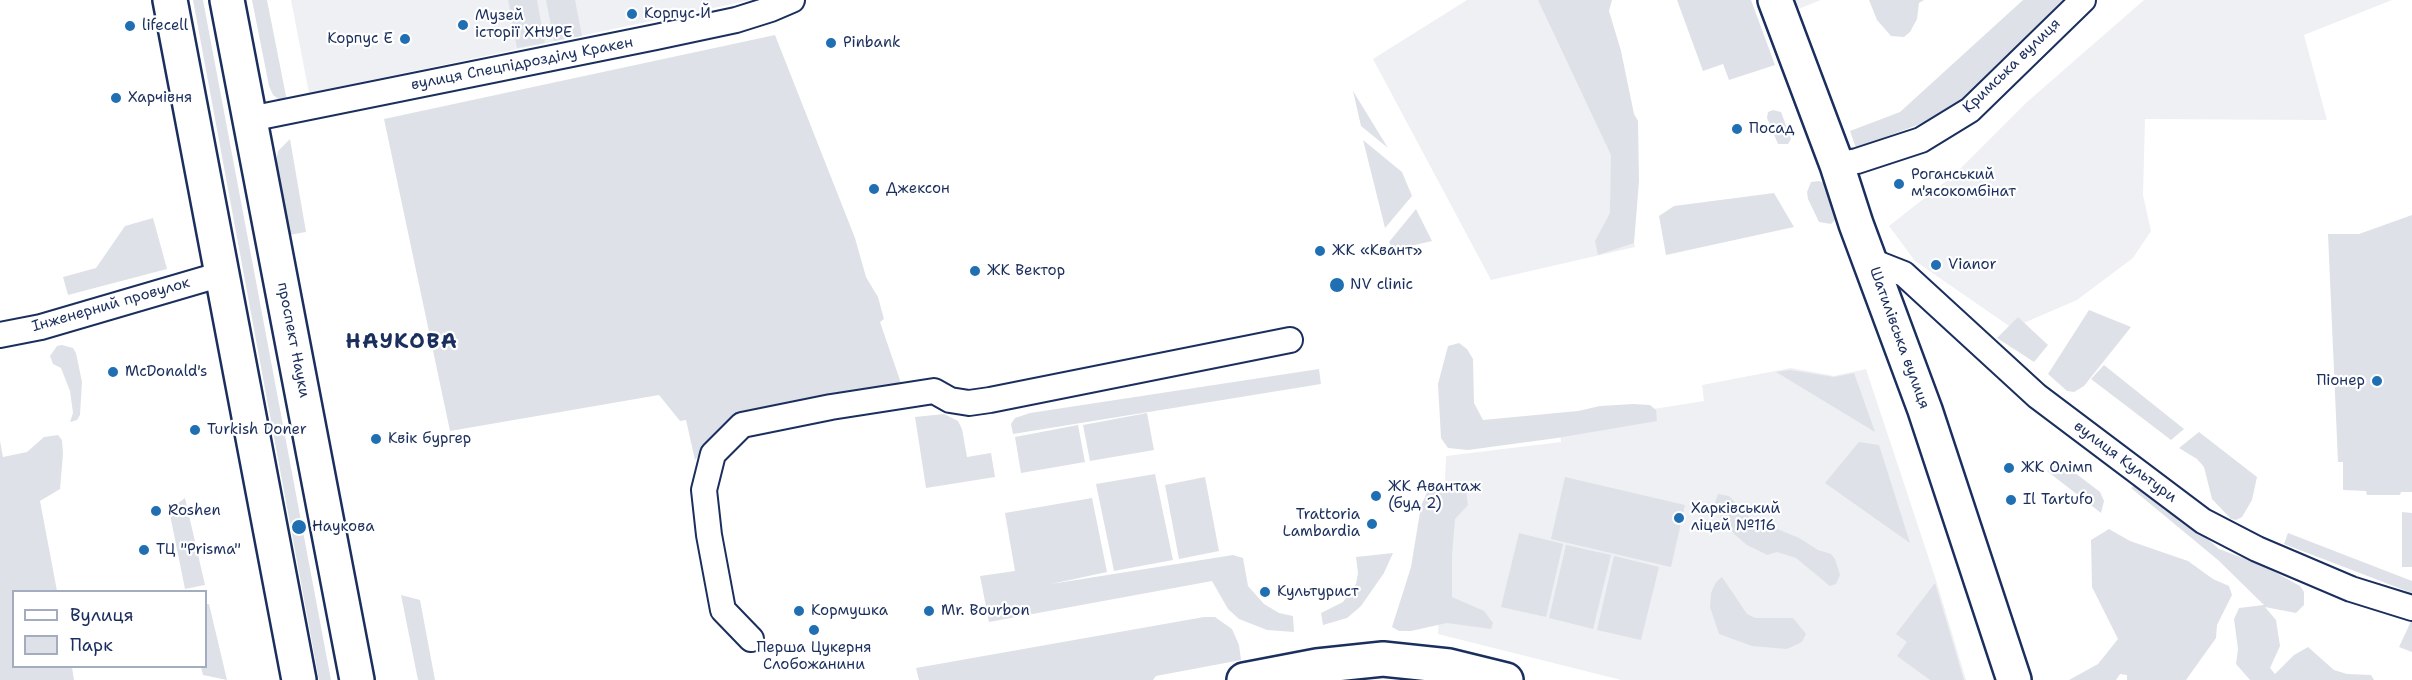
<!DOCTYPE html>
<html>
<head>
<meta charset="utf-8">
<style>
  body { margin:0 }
  #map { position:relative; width:2412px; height:680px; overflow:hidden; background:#fff; font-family:"Shantell Sans",sans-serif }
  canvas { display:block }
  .legend { position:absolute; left:12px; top:590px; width:195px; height:78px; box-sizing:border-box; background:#fff; border:2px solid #a4acbf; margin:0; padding:8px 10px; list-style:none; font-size:18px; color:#1b2f5e }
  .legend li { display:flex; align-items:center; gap:12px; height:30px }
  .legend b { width:30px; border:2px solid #a4acbf }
</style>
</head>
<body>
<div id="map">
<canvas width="2412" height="680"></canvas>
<ul class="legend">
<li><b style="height:8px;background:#fff"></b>Вулиця</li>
<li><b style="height:16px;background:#dee1e7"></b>Парк</li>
</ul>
</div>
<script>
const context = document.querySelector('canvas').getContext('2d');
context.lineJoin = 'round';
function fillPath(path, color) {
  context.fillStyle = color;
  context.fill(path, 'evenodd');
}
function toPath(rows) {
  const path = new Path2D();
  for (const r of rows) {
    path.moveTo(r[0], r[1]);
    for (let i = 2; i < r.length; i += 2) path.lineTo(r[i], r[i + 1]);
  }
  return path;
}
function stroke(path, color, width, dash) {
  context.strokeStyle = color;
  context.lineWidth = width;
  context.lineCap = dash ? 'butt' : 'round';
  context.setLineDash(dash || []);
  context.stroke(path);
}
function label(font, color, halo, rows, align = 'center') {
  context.font = font + ' "Shantell Sans",sans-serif';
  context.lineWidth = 4.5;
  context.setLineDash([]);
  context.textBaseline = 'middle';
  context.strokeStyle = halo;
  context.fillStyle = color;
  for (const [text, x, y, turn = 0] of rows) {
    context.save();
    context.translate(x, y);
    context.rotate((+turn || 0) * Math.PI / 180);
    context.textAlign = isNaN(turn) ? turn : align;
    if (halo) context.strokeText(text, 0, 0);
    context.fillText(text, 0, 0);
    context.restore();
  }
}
fillPath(toPath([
  [291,0,751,0,309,93],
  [1467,0,1544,0,1590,92,1624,192,1635,247,1491,280,1373,59],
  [1793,0,1821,0,1796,10],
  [2144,0,2392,0,2304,35,2327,120,2145,119,2143,195,2151,231,2133,258,2077,300,2012,328,1915,261,1889,226,1955,174,2027,102],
  [1791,368,1834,376,1866,369,1936,580,1966,680,1621,680,1438,634,1446,456,1561,442,1559,424,1704,401,1702,385]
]), '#eff0f4');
fillPath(toPath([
  [193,0,203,0,331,680,319,680],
  [252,0,267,0,287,101,280,100,273,95,269,86],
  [508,0,537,0,545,43,517,48],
  [546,0,575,0,582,36,554,41],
  [1538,0,1612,0,1609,11,1621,51,1634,114,1638,121,1639,181,1634,243,1598,255,1595,241,1610,213,1611,155],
  [1677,0,1751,0,1775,65,1729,80,1723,64,1703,71],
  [1869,0,1924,0,1919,3,1917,19,1910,32,1904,37,1891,36,1877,20],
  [2023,0,2073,0,1961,101,1928,121,1856,148,1850,131,1900,112],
  [775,35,855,238,866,277,878,297,884,319,880,322,903,389,716,435,695,460,686,420,680,421,659,395,450,431,384,119],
  [1353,91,1388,148,1361,126],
  [1773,110,1781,112,1791,139,1788,144,1778,144,1767,118,1768,112],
  [290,139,306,232,289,235,276,162,278,151],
  [1363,140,1402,172,1412,196,1385,228],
  [1819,181,1824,183,1836,219,1831,224,1819,222,1808,199,1807,192,1811,182],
  [1774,193,1794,227,1666,255,1659,216,1674,206],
  [1416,209,1432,241,1393,250,1389,242],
  [2412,215,2412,492,2401,492,2400,495,2367,495,2366,491,2343,490,2343,462,2338,462,2328,234,2359,234],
  [153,218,167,269,68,295,63,277,96,268,125,226],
  [2089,310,2131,327,2084,386,2074,392,2067,391,2048,374],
  [2018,317,2048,345,2034,362,1997,338],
  [1459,343,1467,349,1473,359,1474,403,1483,420,1578,411,1600,406,1633,404,1650,405,1656,410,1657,421,1557,438,1468,450,1448,448,1441,438,1438,384,1448,346],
  [62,345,73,348,76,353,82,382,80,415,77,420,70,422,73,413,70,391,61,368,53,364,50,356,57,346],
  [2104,365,2184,429,2171,440,2091,379],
  [1319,369,1321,384,1013,434,1011,424,1015,418,1030,413],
  [1790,370,1834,377,1854,373,1875,432,1776,372],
  [1147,413,1154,450,1090,461,1083,425],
  [944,414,958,421,962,429,967,457,991,453,995,477,926,488,915,417],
  [1078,425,1085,462,1021,473,1015,437],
  [2199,432,2257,477,2252,500,2242,517,2236,520,2231,519,2212,499,2204,467,2197,459,2179,448],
  [58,435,62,440,63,454,60,489,40,501,57,591,14,592,14,666,72,667,74,680,0,680,0,441,3,457,27,452,44,437],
  [1859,442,1879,445,1910,543,1825,483],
  [2057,459,2100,492,2104,501,2101,513,2047,471],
  [1155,474,1173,560,1114,571,1096,484],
  [1205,477,1219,551,1179,559,1165,485],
  [1565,477,1685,505,1671,567,1551,539],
  [2141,481,2219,549,2264,566,2300,586,2304,592,2304,605,2296,613,2265,607,2276,620,2280,646,2270,668,2275,674,2294,655,2308,647,2334,670,2347,674,2371,675,2374,680,2250,680,2236,664,2238,649,2234,619,2239,608,2264,605,2218,560,2131,488],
  [1458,483,1466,491,1468,505,1455,519,1452,556,1452,597,1484,611,1493,623,1491,629,1447,623,1411,631,1399,631,1392,627,1411,567,1421,506,1428,490,1442,484],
  [1718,494,1729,496,1750,518,1799,538,1818,550,1831,554,1835,559,1840,575,1836,584,1830,586,1796,558,1777,552,1767,555,1747,545,1734,534,1721,517,1715,503],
  [185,498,205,585,185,589,169,510],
  [1092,498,1107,572,1051,584,1233,555,1243,558,1248,586,1264,604,1279,613,1293,616,1294,632,1267,630,1239,619,1228,609,1212,581,989,622,980,576,1015,571,1005,513],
  [2402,512,2412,513,2412,567,2402,567],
  [2109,529,2130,541,2188,561,2213,579,2229,586,2232,595,2217,625,2216,638,2186,680,2127,680,2127,675,2120,674,2116,680,2069,680,2098,664,2118,639,2092,587,2091,540],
  [1519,533,1563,544,1546,617,1501,607],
  [2288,533,2412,581,2412,593,2284,544],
  [1566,545,1611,555,1593,629,1549,618],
  [1393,553,1384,573,1361,606,1347,618,1323,625,1321,613,1343,602,1356,584,1358,573,1356,557],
  [1614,556,1659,567,1641,640,1597,630],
  [1722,577,1747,614,1755,618,1793,618,1806,634,1802,642,1787,649,1752,646,1719,634,1710,607,1711,593,1716,582],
  [1935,583,1964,680,1930,680,1897,656,1907,642,1896,634],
  [401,595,420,600,435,680,418,680],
  [206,604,209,604,227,680,203,675,201,667,206,666],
  [1204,617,1215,617,1232,629,1239,645,1241,660,1156,676,1153,680,919,680,916,668],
  [2412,619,2412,652,2399,647]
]), '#dee1e7');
const street = toPath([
  [250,119,656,37,736,20,771,9,792,0],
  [1837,165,1857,161,1921,140,1970,110,2083,0],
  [1871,261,1904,274,2037,396,2203,521,2257,549,2351,589,2412,608],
  [0,335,41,327,222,274],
  [751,639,723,610,709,535,704,490,713,454,742,425,831,407,934,391,950,400,969,403,990,400,1290,340]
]);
const secondary = toPath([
  [1775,0,1837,165,1856,224,1925,410,2014,680],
  [1244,680,1317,666,1383,659,1449,666,1506,680]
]);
const primary = toPath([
  [170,0,299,680],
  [227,0,357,680]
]);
stroke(street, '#1b2f5e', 28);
stroke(secondary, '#1b2f5e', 38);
stroke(primary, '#1b2f5e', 38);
stroke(street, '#fff', 24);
stroke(secondary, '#fff', 33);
stroke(primary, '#fff', 33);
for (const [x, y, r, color] of [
  [632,14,6,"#1f6fb2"],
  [463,25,6,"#1f6fb2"],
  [130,26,6,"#1f6fb2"],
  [405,39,6,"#1f6fb2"],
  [831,43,6,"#1f6fb2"],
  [116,98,6,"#1f6fb2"],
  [1737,129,6,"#1f6fb2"],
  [1899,184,6,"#1f6fb2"],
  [874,189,6,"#1f6fb2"],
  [1320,251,6,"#1f6fb2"],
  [1936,265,6,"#1f6fb2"],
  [975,271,6,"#1f6fb2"],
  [1337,285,8,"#1f6fb2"],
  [113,372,6,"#1f6fb2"],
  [2377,381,6,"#1f6fb2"],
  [195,430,6,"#1f6fb2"],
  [376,439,6,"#1f6fb2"],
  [2009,468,6,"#1f6fb2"],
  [1376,496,6,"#1f6fb2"],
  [2011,500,6,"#1f6fb2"],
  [156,511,6,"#1f6fb2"],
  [1679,518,6,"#1f6fb2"],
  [1372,524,6,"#1f6fb2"],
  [299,527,8,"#1f6fb2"],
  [144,550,6,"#1f6fb2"],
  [1265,592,6,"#1f6fb2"],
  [799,611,6,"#1f6fb2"],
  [929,611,6,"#1f6fb2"],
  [814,630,6,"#1f6fb2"]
]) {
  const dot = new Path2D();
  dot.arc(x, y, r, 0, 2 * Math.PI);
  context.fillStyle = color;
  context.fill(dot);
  stroke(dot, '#fff', 2);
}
label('15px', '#1b2f5e', '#fff', [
  ["Корпус Й",644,14],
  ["Музей",475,16],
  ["історії ХНУРЕ",475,33],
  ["lifecell",142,26],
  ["Корпус E",393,39,"right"],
  ["Pinbank",843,43],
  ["Харчівня",128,98],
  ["Посад",1749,129],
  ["Роганський",1911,175],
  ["м'ясокомбінат",1911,192],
  ["Джексон",886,189],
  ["ЖК «Квант»",1332,251],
  ["Vianor",1948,265],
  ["ЖК Вектор",987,271],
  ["NV clinic",1350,285],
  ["McDonald's",125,372],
  ["Піонер",2365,381,"right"],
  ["Turkish Doner",207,430],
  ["Квік бургер",388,439],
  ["ЖК Олімп",2021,468],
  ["ЖК Авантаж",1388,487],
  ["(буд 2)",1388,504],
  ["Il Tartufo",2023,500],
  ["Харківський",1691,509],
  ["ліцей №116",1691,526],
  ["Roshen",168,511],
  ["Trattoria",1360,515,"right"],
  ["Lambardia",1360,532,"right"],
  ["Наукова",312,527],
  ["ТЦ \"Prisma\"",156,550],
  ["Культурист",1277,592],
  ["Кормушка",811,611],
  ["Mr. Bourbon",941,611],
  ["Перша Цукерня",814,648,"center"],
  ["Слобожанини",814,665,"center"]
], 'left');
label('15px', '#1b2f5e', '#fff', [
  ["вулиця Спецпідрозділу Кракен",522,64,-11],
  ["Кримська вулиця",2012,66,-44],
  ["Інженерний провулок",111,305,-16],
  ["Шатилівська вулиця",1899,338,70],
  ["проспект Науки",293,340,79],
  ["вулиця Культури",2125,462,37]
]);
context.letterSpacing = '1.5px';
label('bold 21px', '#1b2f5e', '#fff', [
  ["НАУКОВА",402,343]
]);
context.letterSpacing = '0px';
</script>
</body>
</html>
